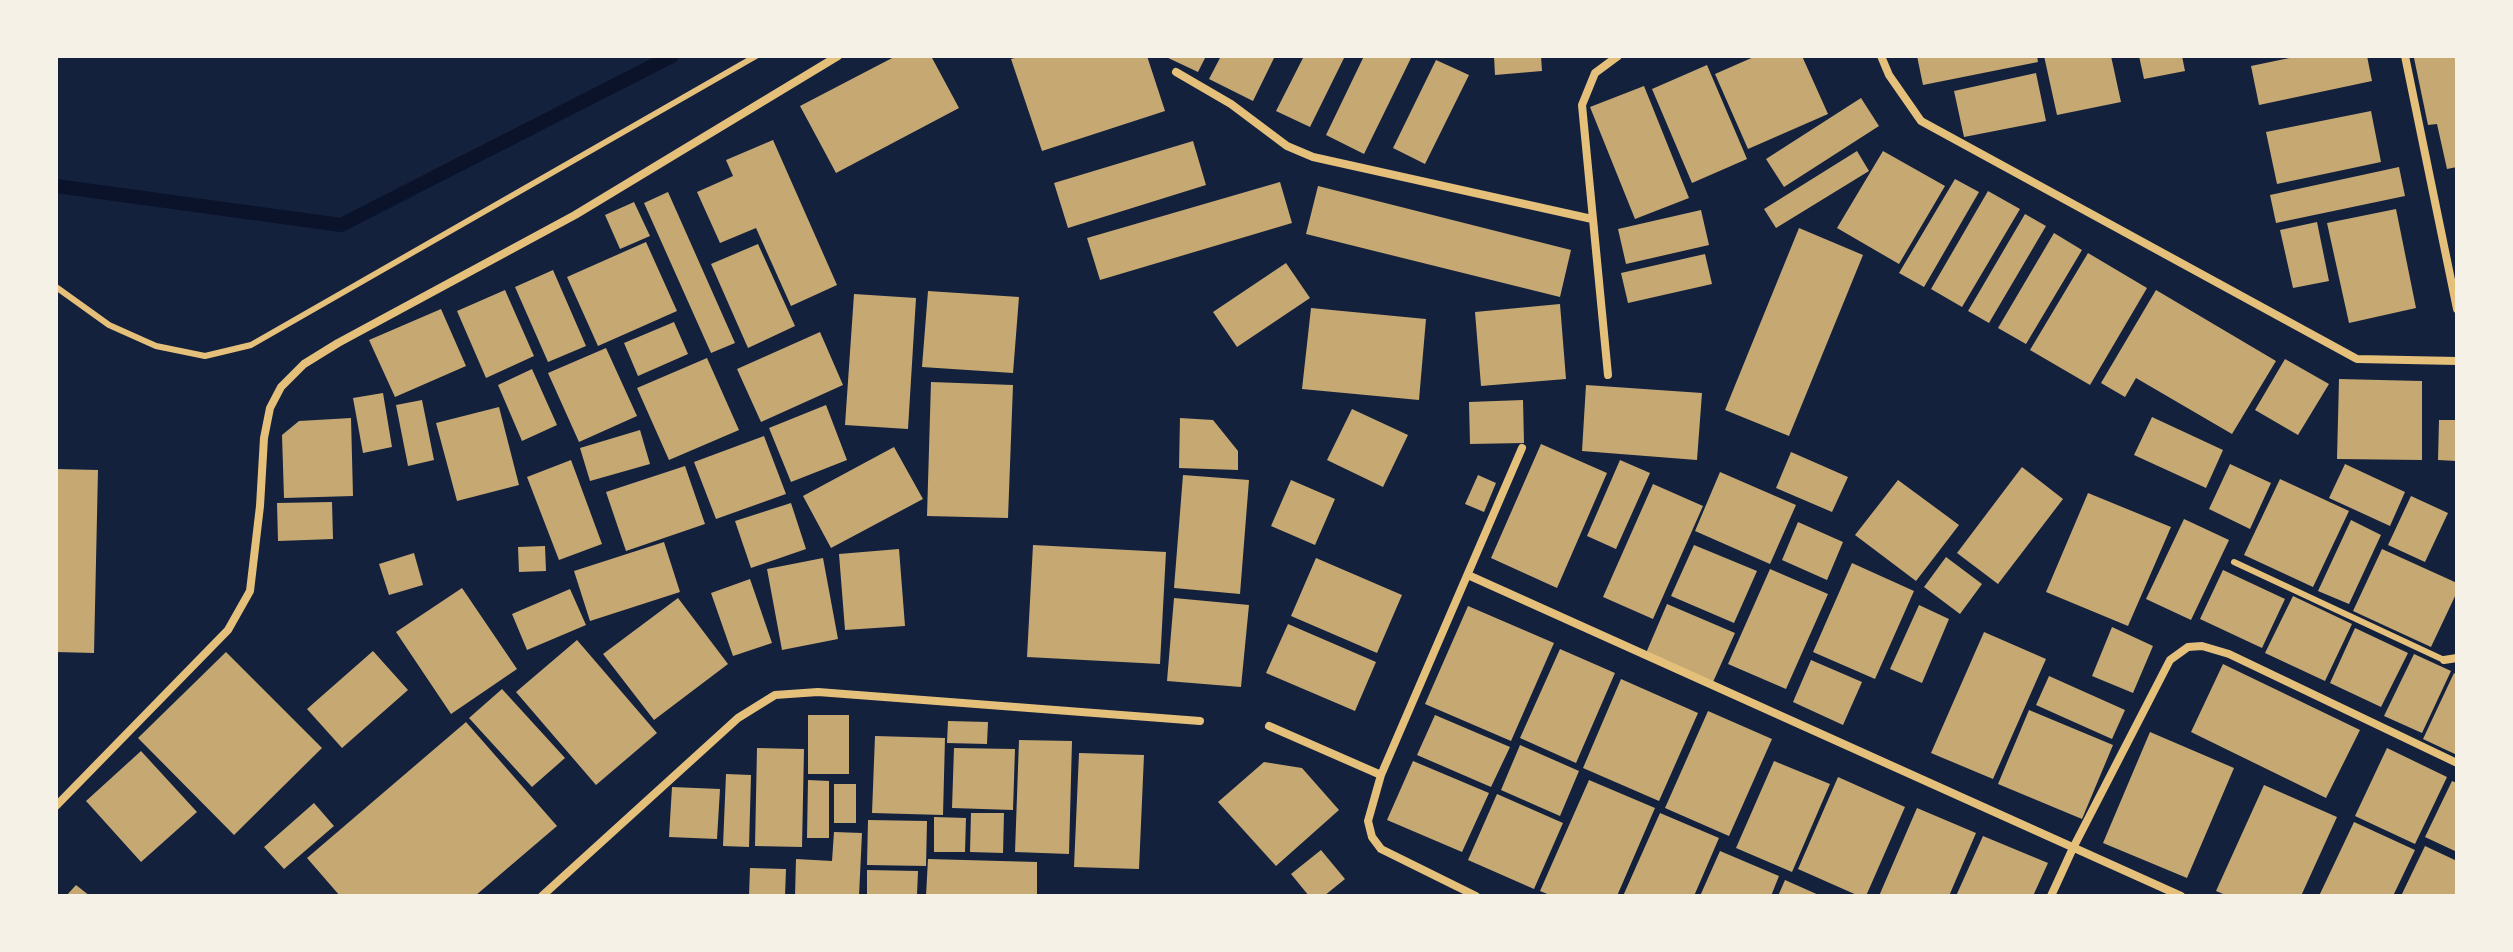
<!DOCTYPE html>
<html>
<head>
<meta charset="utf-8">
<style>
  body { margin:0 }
  #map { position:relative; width:2513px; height:952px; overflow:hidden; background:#14213d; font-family:Rubik,sans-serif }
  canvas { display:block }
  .frame { position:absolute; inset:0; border:58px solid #f6f1e7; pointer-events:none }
</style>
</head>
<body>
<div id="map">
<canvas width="2513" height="952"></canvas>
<div class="frame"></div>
</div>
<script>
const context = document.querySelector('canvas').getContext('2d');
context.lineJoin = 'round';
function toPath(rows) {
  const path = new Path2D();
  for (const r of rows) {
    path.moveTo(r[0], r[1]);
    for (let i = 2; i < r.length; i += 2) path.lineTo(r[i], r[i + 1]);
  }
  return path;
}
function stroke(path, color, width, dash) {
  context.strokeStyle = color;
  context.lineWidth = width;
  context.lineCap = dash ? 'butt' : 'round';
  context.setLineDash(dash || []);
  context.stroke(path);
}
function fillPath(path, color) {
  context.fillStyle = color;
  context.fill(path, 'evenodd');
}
stroke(toPath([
  [56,186,341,225,672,56]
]), '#0b132b', 14);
fillPath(toPath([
  [896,56,931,56,959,108,836,173,800,106],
  [1021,56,1147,56,1165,111,1042,151,1011,59],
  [1164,56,1206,56,1198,72],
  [1221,56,1275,56,1253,101,1209,79],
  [1304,56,1345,56,1310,127,1276,111],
  [1364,56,1412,56,1364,154,1326,135],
  [1494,56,1541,56,1542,71,1495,75],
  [1756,56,1802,56,1828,114,1748,149,1715,74],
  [1917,56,2037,56,2038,62,1923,85],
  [2044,56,2111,56,2121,102,2057,115],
  [2139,56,2182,56,2185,71,2144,79],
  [2299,56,2367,56,2372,81,2259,105,2251,66],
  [2422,56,2457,56,2457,167,2447,169,2437,124,2428,125,2414,58],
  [1436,60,1469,75,1425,164,1393,148],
  [1707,65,1747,159,1692,183,1652,89],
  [2036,73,2046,121,1964,137,1954,91],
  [1644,86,1689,198,1635,219,1590,107],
  [1861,98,1879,126,1784,187,1766,159],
  [2371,111,2381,162,2277,184,2266,132],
  [773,140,837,285,791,306,756,228,720,243,697,192,733,176,726,160],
  [1193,141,1206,185,1068,228,1054,183],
  [1857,151,1869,171,1776,228,1764,209],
  [1883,151,1945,186,1899,264,1837,228],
  [2399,167,2405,196,2276,223,2270,195],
  [1955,179,1979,192,1924,287,1899,273],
  [1280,182,1292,223,1100,280,1087,238],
  [1318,186,1571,250,1560,297,1306,234],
  [1988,191,2020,209,1962,307,1931,289],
  [668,192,735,343,711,353,644,203],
  [634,202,650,236,620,249,605,215],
  [2396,209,2416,308,2349,323,2327,223],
  [1701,210,1709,245,1626,264,1618,229],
  [2025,214,2046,226,1989,323,1968,311],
  [2317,222,2329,281,2293,288,2280,230],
  [1799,228,1863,255,1789,436,1725,410],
  [2054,233,2082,250,2026,344,1998,328],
  [646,242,677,311,598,346,567,277],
  [758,244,795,326,748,348,711,264],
  [2088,253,2147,288,2090,385,2030,350],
  [1705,254,1712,284,1628,303,1621,273],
  [1286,263,1310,298,1237,347,1213,312],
  [553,270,586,346,548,362,515,287],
  [505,290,534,356,486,378,457,311],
  [2156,290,2276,361,2232,434,2136,378,2125,397,2101,383],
  [928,291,1019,297,1013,373,922,367],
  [854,294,916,298,908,429,845,425],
  [1560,304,1566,379,1481,386,1475,312],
  [1311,308,1426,319,1419,400,1302,389],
  [441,309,466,366,395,397,369,340],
  [674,322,688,354,638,376,624,343],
  [820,332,843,385,761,422,737,369],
  [606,348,637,416,579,442,548,373],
  [707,358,739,430,669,460,637,388],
  [2285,359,2329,384,2298,435,2255,410],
  [532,369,557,425,522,441,498,385],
  [2339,379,2422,381,2422,460,2337,459],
  [931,382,1013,385,1008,518,927,516],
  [1586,385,1702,393,1697,460,1582,451],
  [383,393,392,447,363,453,353,398],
  [422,400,434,460,408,466,396,405],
  [1523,400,1524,443,1470,444,1469,402],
  [826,405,847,460,791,482,769,428],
  [499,407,519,485,457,501,436,423],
  [1352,409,1408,435,1383,487,1327,460],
  [2152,417,2223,450,2206,488,2134,455],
  [351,418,353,496,284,498,282,435,299,421],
  [1180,418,1213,420,1238,451,1238,470,1179,468],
  [2439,420,2457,420,2457,461,2438,460],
  [640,430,650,464,590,481,580,448],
  [764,436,786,494,716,519,694,462],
  [1541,444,1607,473,1557,588,1491,558],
  [894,447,923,499,831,548,803,496],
  [1791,452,1848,477,1832,512,1776,488],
  [571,460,602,544,559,560,527,477],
  [1620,460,1650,473,1616,549,1587,536],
  [2230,464,2271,483,2250,529,2209,509],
  [2345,464,2405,492,2390,526,2329,498],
  [685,466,705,524,626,551,606,492],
  [2022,467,2063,499,1998,584,1957,553],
  [56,469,98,470,94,653,56,652],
  [1720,472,1796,505,1770,564,1695,531],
  [1183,475,1249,480,1240,594,1174,588],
  [1478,475,1496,483,1484,512,1465,504],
  [2280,479,2349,511,2313,587,2244,555],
  [1291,480,1335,499,1315,545,1271,526],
  [1898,480,1959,525,1916,581,1855,535],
  [1653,484,1703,506,1653,619,1603,597],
  [2088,493,2171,527,2128,626,2046,592],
  [2411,496,2448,513,2425,562,2388,545],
  [332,502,333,539,278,541,277,503],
  [791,503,806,549,751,568,735,521],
  [2184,519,2229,540,2191,620,2146,599],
  [2351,520,2381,535,2349,604,2318,591],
  [1798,522,1843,542,1827,580,1782,560],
  [664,542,680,592,590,621,574,571],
  [1033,545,1166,552,1160,664,1027,657],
  [1694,545,1757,571,1734,623,1671,596],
  [545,546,546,571,519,572,518,547],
  [899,549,905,626,845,630,839,554],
  [2382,549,2457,583,2457,592,2431,647,2353,611],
  [414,553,423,585,389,595,379,564],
  [1946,557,1982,584,1960,614,1924,587],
  [823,558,838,639,782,650,767,569],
  [1316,558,1402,595,1377,653,1291,616],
  [1852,563,1914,591,1875,679,1813,652],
  [1770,569,1828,594,1786,689,1728,664],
  [2223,570,2285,599,2262,648,2200,619],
  [750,579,772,643,733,656,711,593],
  [462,588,517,669,451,714,396,632],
  [570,589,586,625,527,650,512,614],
  [2293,596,2352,624,2325,681,2265,653],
  [678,598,728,664,654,720,603,654],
  [1174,598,1249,605,1241,687,1167,681],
  [1667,604,1735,633,1713,682,1646,653],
  [1919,605,1949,619,1922,683,1890,669],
  [1468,606,1554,643,1511,741,1425,704],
  [1288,624,1376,662,1355,711,1266,673],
  [2112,627,2153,646,2133,693,2092,676],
  [2355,628,2408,653,2381,707,2330,683],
  [1984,632,2046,659,1993,779,1931,753],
  [577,640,657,733,596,785,516,692],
  [1560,649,1615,673,1576,763,1520,738],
  [373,651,408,690,342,748,307,709],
  [226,652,322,748,234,835,138,738],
  [2414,654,2451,671,2422,733,2384,716],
  [1811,660,1862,682,1843,725,1793,702],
  [2223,664,2360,730,2326,798,2191,732],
  [2454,673,2457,675,2457,755,2423,739],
  [2049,676,2125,710,2112,739,2036,705],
  [1621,679,1698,713,1659,801,1583,768],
  [502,689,565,758,532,787,469,718],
  [2029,710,2113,745,2082,819,1998,784],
  [1708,711,1772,739,1729,836,1665,808],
  [808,715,849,715,849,774,808,774],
  [1435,715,1510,747,1491,787,1417,755],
  [948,721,988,722,987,744,947,743],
  [466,722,557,826,475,896,340,896,307,858],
  [2150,732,2234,768,2187,878,2103,843],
  [875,736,945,738,943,815,872,813],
  [1019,740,1072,741,1069,854,1015,852],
  [1520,745,1579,771,1560,816,1501,790],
  [757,748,804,749,802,847,755,846],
  [954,748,1015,749,1013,810,952,808],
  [2387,748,2447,777,2415,844,2355,816],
  [141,751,197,812,141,862,86,801],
  [1079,753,1144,755,1139,869,1074,867],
  [1413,761,1489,793,1462,852,1387,820],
  [1774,761,1830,784,1792,872,1736,848],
  [1264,762,1302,768,1339,810,1276,866,1218,802],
  [726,774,751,775,749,847,723,846],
  [1838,777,1905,807,1866,896,1859,896,1798,869],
  [808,780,829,781,829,838,807,838],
  [1589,780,1655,808,1617,896,1552,896,1540,891],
  [2452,781,2457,783,2457,852,2425,837],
  [834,784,856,784,856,823,834,823],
  [2264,785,2337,817,2301,896,2228,896,2216,891],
  [672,787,720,789,717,839,669,837],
  [1497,794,1563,823,1534,889,1468,860],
  [314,803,334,826,284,869,264,847],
  [1917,808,1976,833,1949,896,1879,896],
  [971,813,1004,813,1003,853,970,852],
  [1660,813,1719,838,1694,896,1623,896],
  [934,817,966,818,965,852,934,852],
  [868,820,927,821,926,866,867,865],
  [2354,822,2415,850,2393,896,2319,896],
  [834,832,862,833,859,896,795,896,796,859,832,861],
  [1983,836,2048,863,2033,896,1956,896],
  [2425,846,2457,861,2457,896,2401,896],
  [1321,850,1345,879,1324,896,1309,896,1291,874],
  [1720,851,1779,876,1771,896,1700,896],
  [928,859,1037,862,1037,896,926,896],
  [750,868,786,869,785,896,749,896],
  [867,870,918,871,917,896,867,896],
  [1785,880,1821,896,1778,896],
  [76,885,90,896,66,896]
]), '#c6a872');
stroke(toPath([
  [56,287,109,325,156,346,205,356,251,345,756,56],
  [2234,562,2444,660]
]), '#e5c07b', 6);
stroke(toPath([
  [1881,56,1889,75,1921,121,2357,359,2457,361],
  [2405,56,2457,309],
  [1176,72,1231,104,1287,146,1313,157,1592,219],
  [1608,375,1582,105,1595,73,1618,56],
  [1468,575,2181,896],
  [2444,660,2457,658],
  [1269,726,1381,775],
  [56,806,228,630,250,591,260,506,264,438,270,408,281,387,304,364,338,343,575,215,838,56],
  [542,896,738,718,775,695,818,692,1200,721],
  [1476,896,1381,849,1372,837,1368,821,1381,775,1522,448],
  [2051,896,2073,848,2170,660,2188,647,2202,646,2229,654,2457,763]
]), '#e5c07b', 8);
</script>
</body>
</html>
